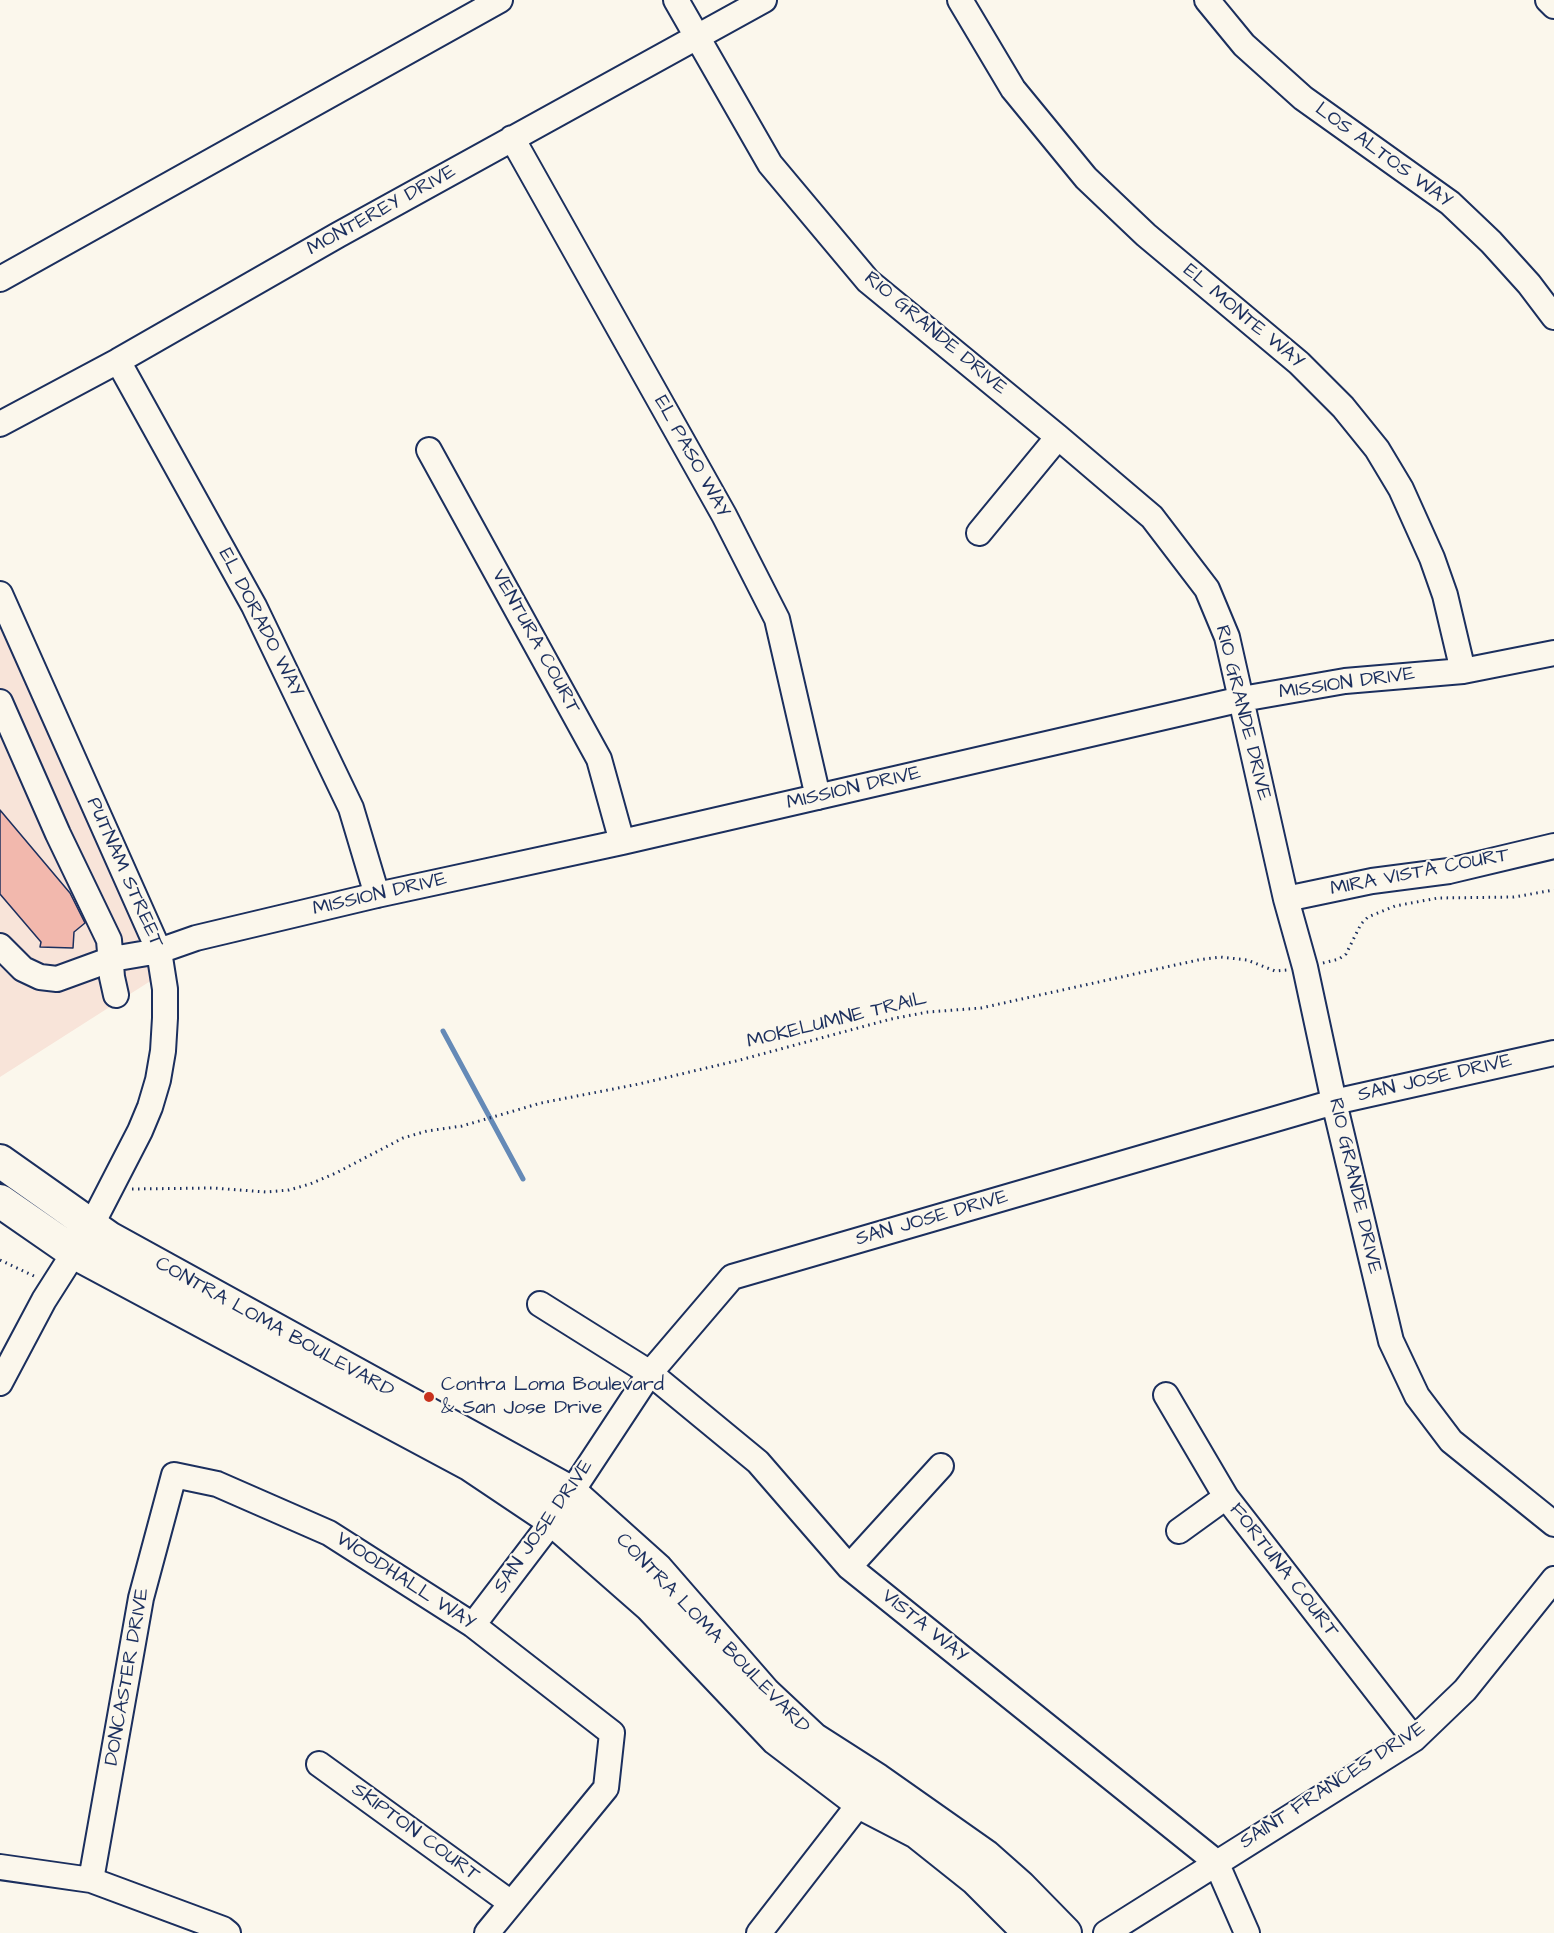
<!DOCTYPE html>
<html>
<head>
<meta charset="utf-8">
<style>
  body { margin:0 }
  canvas { display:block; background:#fbf7ec }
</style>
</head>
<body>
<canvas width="1554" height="1933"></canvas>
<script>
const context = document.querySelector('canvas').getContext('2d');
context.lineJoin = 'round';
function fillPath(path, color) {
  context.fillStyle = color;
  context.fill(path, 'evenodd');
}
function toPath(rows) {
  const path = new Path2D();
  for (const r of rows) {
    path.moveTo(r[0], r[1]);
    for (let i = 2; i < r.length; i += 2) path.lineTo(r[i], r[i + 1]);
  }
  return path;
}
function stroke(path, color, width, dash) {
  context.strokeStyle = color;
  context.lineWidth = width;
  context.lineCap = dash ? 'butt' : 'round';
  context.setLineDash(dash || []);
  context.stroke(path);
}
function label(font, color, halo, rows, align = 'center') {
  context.font = font + ' "Architects Daughter",sans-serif';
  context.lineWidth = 4.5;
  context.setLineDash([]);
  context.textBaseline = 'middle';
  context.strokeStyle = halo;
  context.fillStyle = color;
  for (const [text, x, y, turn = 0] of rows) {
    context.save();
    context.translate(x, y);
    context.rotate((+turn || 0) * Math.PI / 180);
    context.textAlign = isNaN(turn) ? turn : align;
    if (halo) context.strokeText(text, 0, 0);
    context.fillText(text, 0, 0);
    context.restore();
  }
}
fillPath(toPath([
  [0,594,163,973,0,1077]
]), '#f8e4d9');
stroke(toPath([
  [443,1031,523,1179]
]), '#658ab7', 5);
const building = toPath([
  [0,810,70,893,85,923,74,932,73,948,40,947,41,942,0,894,0,810]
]);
fillPath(building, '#f2b8ad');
stroke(building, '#1b2f5e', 1.5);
const minor = toPath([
  [676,0,770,164,868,281,1058,437,1152,517,1207,589,1227,637,1286,899,1305,967,1334,1102,1391,1341,1417,1396,1451,1441,1554,1524],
  [960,0,1013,89,1086,178,1146,235,1299,363,1343,407,1377,449,1401,489,1432,558,1445,595,1463,671],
  [1207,0,1244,45,1303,98,1450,203,1491,242,1529,284,1554,317],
  [1548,0,1554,6],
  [512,138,724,515,777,619,818,797],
  [0,279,500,0],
  [118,361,254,606,351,808,377,895],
  [0,424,118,361,338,235,764,0],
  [429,450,599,759,622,842],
  [979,533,1058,437],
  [0,594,159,951,165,989,165,1018,163,1051,158,1080,150,1107,140,1131,91,1226,44,1300,0,1383],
  [0,702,58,834,109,940,112,977,116,995],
  [1286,899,1372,881,1449,871,1554,846],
  [0,946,23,969,40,977,57,979,112,959,159,951,196,938,377,895,622,842,1242,699,1345,681,1463,671,1554,653],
  [540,1304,650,1373,758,1462,849,1567,1216,1862,1247,1933],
  [1166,1395,1226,1497,1414,1739],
  [1179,1531,1226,1497],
  [849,1567,941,1466],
  [473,1625,553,1520,650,1373,732,1277,1334,1102,1554,1053],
  [319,1764,511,1903],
  [0,1867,91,1880,223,1929,228,1933],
  [91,1880,141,1598,174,1475,217,1484,329,1533,473,1625,612,1733,606,1788,487,1933],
  [759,1933,870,1790],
  [1106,1933,1414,1739,1465,1690,1554,1579]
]);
const major = toPath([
  [0,1161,109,1238,570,1492,657,1570,765,1694,813,1739,877,1780,985,1856,1020,1887,1065,1933],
  [0,1201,75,1253,471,1465,553,1520,651,1606,777,1739,861,1803,917,1832,976,1879,1030,1933]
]);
stroke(minor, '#1b2f5e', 28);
stroke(major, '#1b2f5e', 36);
stroke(toPath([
  [1323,963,1339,959,1346,954,1361,924,1368,917,1395,906,1438,898,1514,897,1554,890],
  [132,1189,213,1188,266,1192,289,1190,310,1184,336,1173,403,1138,427,1131,462,1126,541,1103,639,1084,740,1060,891,1019,928,1012,981,1008,1198,960,1220,957,1247,960,1275,971,1287,970],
  [0,1260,36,1277]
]), '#1b2f5e', 3, [1.5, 4.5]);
stroke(minor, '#fbf7ec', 24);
stroke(major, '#fbf7ec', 32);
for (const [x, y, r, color] of [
  [429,1397,6,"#c8321e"]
]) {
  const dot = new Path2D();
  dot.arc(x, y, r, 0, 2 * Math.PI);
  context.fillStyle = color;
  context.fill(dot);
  stroke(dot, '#fbf7ec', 2);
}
label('20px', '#1b2f5e', '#fbf7ec', [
  ["LOS ALTOS WAY",1383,156,36],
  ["MONTEREY DRIVE",382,211,-29],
  ["EL MONTE WAY",1243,317,40],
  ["RIO GRANDE DRIVE",935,334,40],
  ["EL PASO WAY",691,457,61],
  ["EL DORADO WAY",260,623,63],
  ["VENTURA COURT",535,642,61],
  ["MISSION DRIVE",1347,684,-8],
  ["RIO GRANDE DRIVE",1242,713,76],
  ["MISSION DRIVE",854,789,-13],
  ["PUTNAM STREET",124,873,66],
  ["MIRA VISTA COURT",1420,873,-11],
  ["MISSION DRIVE",380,895,-13],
  ["MOKELUMNE TRAIL",837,1021,-14],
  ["SAN JOSE DRIVE",1435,1079,-13],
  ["RIO GRANDE DRIVE",1354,1186,77],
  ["SAN JOSE DRIVE",932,1219,-16],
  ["CONTRA LOMA BOULEVARD",274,1328,29],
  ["SAN JOSE DRIVE",544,1527,-55],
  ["FORTUNA COURT",1283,1571,52],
  ["WOODHALL WAY",405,1582,33],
  ["VISTA WAY",924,1627,39],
  ["CONTRA LOMA BOULEVARD",712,1634,46],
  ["DONCASTER DRIVE",128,1677,-80],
  ["SAINT FRANCES DRIVE",1333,1786,-33],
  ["SKIPTON COURT",415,1833,36]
]);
label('20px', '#1b2f5e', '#fbf7ec', [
  ["Contra Loma Boulevard",441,1386],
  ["& San Jose Drive",441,1409]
], 'left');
</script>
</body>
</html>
